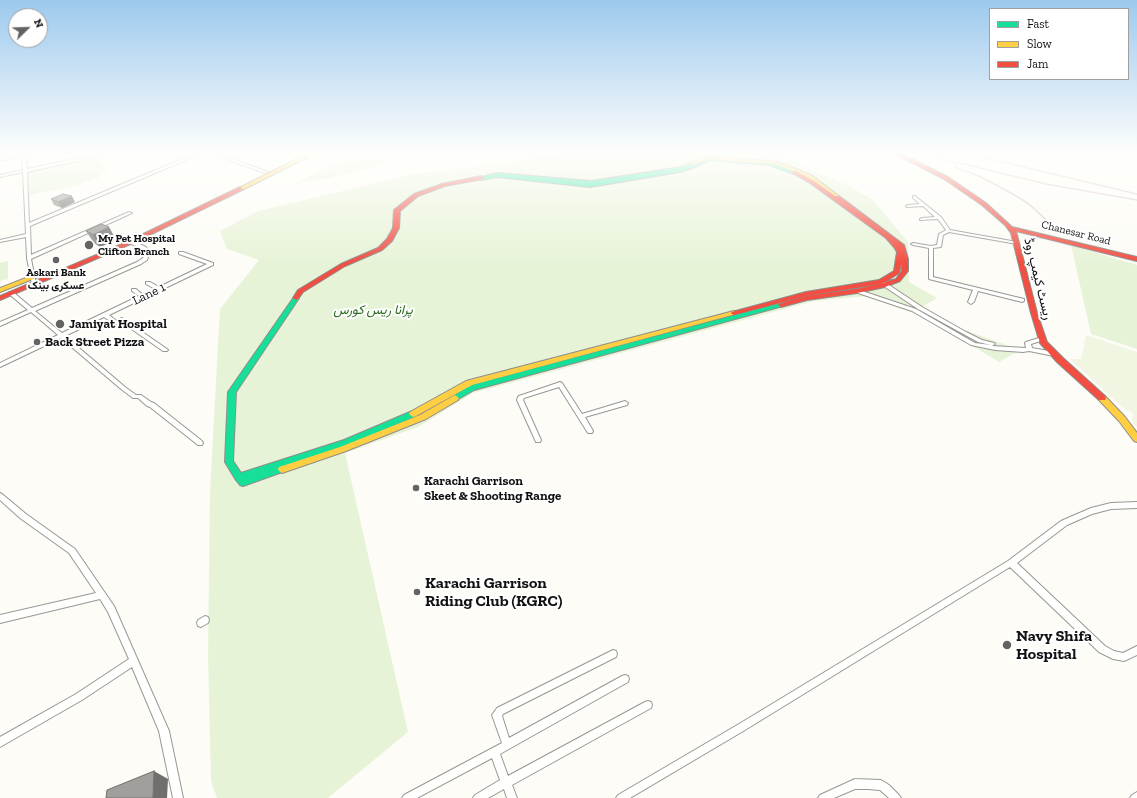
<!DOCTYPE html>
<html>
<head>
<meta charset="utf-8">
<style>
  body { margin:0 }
  #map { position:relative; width:1137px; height:798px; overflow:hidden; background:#fdfcf7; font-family:"Zilla Slab",serif }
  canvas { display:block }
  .legend { position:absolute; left:989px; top:8px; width:140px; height:72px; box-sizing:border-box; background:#fff; border:1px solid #a0a0a0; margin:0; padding:5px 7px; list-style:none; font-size:12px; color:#111 }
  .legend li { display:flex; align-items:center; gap:8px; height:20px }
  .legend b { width:20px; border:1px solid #a0a0a0 }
  .north { position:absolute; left:8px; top:8px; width:40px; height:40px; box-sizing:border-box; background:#fff; border:1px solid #a0a0a0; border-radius:50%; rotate:67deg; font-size:11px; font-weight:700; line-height:16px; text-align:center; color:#111 }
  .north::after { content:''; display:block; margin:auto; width:14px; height:18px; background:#646362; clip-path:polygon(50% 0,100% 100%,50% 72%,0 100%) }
</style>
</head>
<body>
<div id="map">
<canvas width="1137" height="798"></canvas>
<ul class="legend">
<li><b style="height:5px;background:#16e098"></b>Fast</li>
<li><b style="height:5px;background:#ffcf43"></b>Slow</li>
<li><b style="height:5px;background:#f24e42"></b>Jam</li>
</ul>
<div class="north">N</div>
</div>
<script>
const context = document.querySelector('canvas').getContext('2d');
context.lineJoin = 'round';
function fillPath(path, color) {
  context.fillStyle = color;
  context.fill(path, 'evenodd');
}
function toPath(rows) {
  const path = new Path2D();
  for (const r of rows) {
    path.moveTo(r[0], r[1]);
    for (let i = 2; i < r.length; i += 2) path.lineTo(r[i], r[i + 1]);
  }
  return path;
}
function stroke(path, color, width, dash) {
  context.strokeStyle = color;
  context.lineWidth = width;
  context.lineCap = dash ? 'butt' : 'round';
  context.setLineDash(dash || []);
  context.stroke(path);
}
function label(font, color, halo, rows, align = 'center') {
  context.font = font + ' "Zilla Slab",Vazirmatn,serif';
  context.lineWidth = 4;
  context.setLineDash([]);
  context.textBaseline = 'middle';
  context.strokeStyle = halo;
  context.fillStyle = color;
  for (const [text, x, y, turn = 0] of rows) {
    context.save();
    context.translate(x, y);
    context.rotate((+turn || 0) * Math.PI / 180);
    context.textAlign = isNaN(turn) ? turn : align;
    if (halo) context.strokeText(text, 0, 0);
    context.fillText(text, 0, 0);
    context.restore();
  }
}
fillPath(toPath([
  [594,152,778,152,809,169,851,187,873,200,908,242,909,282,937,298,922,307,959,328,1020,350,999,362,924,317,867,296,814,301,473,393,418,427,345,453,408,732,328,798,217,798,211,781,208,656,210,492,220,309,259,260,227,249,220,231,258,211,414,174],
  [98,156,107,171,98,175,100,177,78,185,26,196,25,171],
  [382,159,385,159,386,163,382,165,311,182,310,180,294,184,337,162],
  [1071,245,1137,265,1137,349,1091,334],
  [8,261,8,279,0,281,0,263]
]), '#e7f3d7');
fillPath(toPath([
  [1086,335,1137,352,1137,427,1132,421,1133,413,1121,406,1070,359,1081,359]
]), '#f0f6e1');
const street = toPath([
  [32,152,41,152,26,156,27,169,109,152,118,152,27,172,29,223,199,152,205,152,30,226,31,255,129,212,132,213,31,259,36,284,34,285,32,284,27,258,26,237,0,242,0,240,26,234,23,172,0,177,0,175,23,170,22,157,0,161,0,159,32,152],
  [206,152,213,152,268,172,265,173,206,152],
  [530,152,534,152,538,157,573,152,587,152,537,159,530,152],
  [913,196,915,196,941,217,950,230,1017,242,1019,243,1017,244,949,232,943,235,941,247,933,248,933,277,1024,299,1024,301,1022,302,978,291,974,302,971,304,968,302,973,290,929,279,929,248,913,245,911,244,913,243,931,246,937,245,939,234,946,230,938,219,920,220,920,219,922,218,935,217,923,206,907,207,906,206,908,205,920,204,913,198,913,196],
  [129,241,133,241,146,247,149,254,147,260,141,264,35,311,62,333,139,296,132,291,132,289,136,289,143,295,155,289,146,284,146,282,150,282,159,287,207,264,179,254,179,252,183,252,213,263,213,265,109,315,118,322,119,323,118,324,114,324,104,317,65,336,125,387,136,395,141,395,151,402,154,403,202,441,203,443,202,445,198,445,150,407,147,406,138,398,133,398,121,389,61,338,0,367,0,363,58,335,31,312,0,326,0,322,28,310,9,294,9,292,13,292,32,308,137,262,143,258,145,254,142,249,129,243,129,241],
  [879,281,883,281,922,307,966,332,982,340,994,343,995,344,992,346,1026,348,1025,343,1026,342,1042,337,1044,338,1045,339,1044,340,1031,344,1032,348,1054,352,1057,354,1054,356,1029,351,1023,352,995,350,971,345,912,311,855,292,855,291,857,290,859,290,916,309,975,343,991,345,978,342,918,309,879,283,879,281],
  [122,318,167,349,168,350,167,351,163,351,120,321,119,320,120,319,122,318],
  [560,382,562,383,582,414,625,401,628,403,627,405,585,417,593,431,592,433,588,433,559,387,524,398,523,400,541,440,540,442,536,442,517,400,518,397,519,396,560,382],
  [0,493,2,494,26,514,75,549,114,606,169,731,183,798,173,798,159,731,132,667,82,700,0,747,0,737,76,694,129,659,108,612,100,599,0,623,0,615,96,593,69,553,20,518,0,500,0,493],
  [1137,502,1137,508,1111,509,1092,514,1067,525,1017,563,1105,646,1114,651,1123,653,1137,646,1137,655,1124,661,1113,659,1099,652,1010,567,745,730,630,798,616,798,618,795,739,724,1008,561,1061,521,1091,508,1111,503,1137,502],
  [205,616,208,617,209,620,208,623,201,627,198,626,197,623,198,620,205,616],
  [613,650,616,651,617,654,616,657,503,714,502,716,509,738,622,676,625,675,628,676,629,679,628,682,500,754,508,776,645,702,648,701,651,702,652,705,651,708,512,785,517,798,507,798,504,789,488,798,473,798,475,795,500,780,492,758,417,798,402,798,404,795,502,743,492,715,497,708,613,650],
  [855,779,881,780,889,785,899,795,901,798,889,798,880,790,868,789,855,789,834,798,818,798,820,795,855,779],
  [1137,792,1137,798,1130,798,1132,795,1137,792]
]);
const fast = toPath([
  [710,157,770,163,797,172,794,174,769,165,711,160,693,168,680,172,590,187,497,177,481,180,478,178,497,173,591,181,681,167,691,163,693,164,710,157],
  [296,296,299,298,236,392,233,461,241,473,344,440,410,412,413,411,417,414,416,416,350,444,284,466,286,469,285,471,243,486,240,485,236,480,225,462,228,392,294,297,296,296],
  [781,303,784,305,783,306,474,390,455,401,451,398,468,386,781,303]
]);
const slow = toPath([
  [311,152,318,152,242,190,237,189,311,152],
  [706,156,778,162,811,175,840,197,835,198,807,177,775,164,707,159,693,165,689,164,706,156],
  [36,274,39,276,38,277,0,292,0,288,36,274],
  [734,311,736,312,737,313,736,314,472,385,416,416,413,417,409,414,410,412,466,381,734,311],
  [455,395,459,398,458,400,426,419,346,451,282,473,279,471,278,469,279,467,340,447,420,415,455,395],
  [1102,395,1105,396,1125,417,1137,433,1137,442,1134,441,1119,421,1099,400,1098,398,1102,395]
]);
const jam = toPath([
  [891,152,898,152,948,177,986,203,1012,227,1137,257,1137,261,1016,231,1037,313,1047,342,1063,358,1105,396,1106,398,1105,400,1099,400,1057,362,1040,343,1031,313,1011,233,1005,225,982,205,944,179,891,152],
  [792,171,796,171,814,181,835,196,839,196,904,245,908,259,908,271,900,281,885,287,857,293,807,300,781,307,778,305,779,304,807,296,857,289,880,284,806,296,734,315,732,314,731,313,732,312,806,292,879,280,894,271,897,252,894,247,886,238,810,183,792,173,792,171],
  [902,260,902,271,896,279,883,283,882,284,899,273,902,260],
  [481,176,484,178,483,179,445,186,418,196,400,211,399,228,392,241,382,250,345,266,303,292,298,299,296,300,293,298,298,290,341,264,378,248,387,239,393,228,394,210,414,194,442,184,481,176],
  [240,187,243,189,242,190,133,243,0,300,0,296,129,241,240,187]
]);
stroke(street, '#979795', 2);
stroke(fast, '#8e8d8b', 2);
stroke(slow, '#8e8d8b', 2);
stroke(jam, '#8e8d8b', 2);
fillPath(street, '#fffffe');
fillPath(fast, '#16e098');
fillPath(slow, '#ffcf43');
fillPath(jam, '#f24e42');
stroke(toPath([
  [914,152,1046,184,1137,200],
  [961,152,1137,194],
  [955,167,981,177,1011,193,1029,204,1055,228]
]), '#d9c6c7', 1.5);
fillPath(toPath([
  [51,199,75,202,62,208,54,205],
  [109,227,116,240,100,247,94,243,86,231]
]), '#8a8986');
fillPath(toPath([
  [72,196,75,202,62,208,58,202],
  [109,227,116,240,100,247,93,235],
  [154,771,168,779,167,798,153,798]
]), '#716f6d');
const building = toPath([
  [63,194,72,196,58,202,51,199,63,194],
  [101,224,109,227,93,235,86,231,101,224],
  [154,771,153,798,106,798,107,790,154,771]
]);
fillPath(building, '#a19f9c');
stroke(building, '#716f6d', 1);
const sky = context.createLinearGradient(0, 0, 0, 264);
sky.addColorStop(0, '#9dc9ee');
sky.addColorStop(0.58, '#fefefb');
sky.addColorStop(1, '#fefefb00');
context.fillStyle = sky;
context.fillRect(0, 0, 1137, 264);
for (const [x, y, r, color] of [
  [89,245,5,"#646362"],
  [56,260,4,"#646362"],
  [60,324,5,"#646362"],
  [37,342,4,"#646362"],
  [416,488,4,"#646362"],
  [417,592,4,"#646362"],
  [1007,645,5,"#646362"]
]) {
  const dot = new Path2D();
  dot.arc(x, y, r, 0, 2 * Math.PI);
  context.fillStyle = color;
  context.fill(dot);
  stroke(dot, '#fff', 1.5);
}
label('11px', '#111', '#fff', [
  ["Chanesar Road",1076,233,14]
]);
label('bold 11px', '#111', '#fff', [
  ["My Pet Hospital",98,239],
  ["Clifton Branch",98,252],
  ["Askari Bank",56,273,"center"],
  ["عسکری بینک",56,286,"center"]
], 'left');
label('13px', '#111', '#fff', [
  ["ریسٹ کیمپ روڈ",1038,279,76],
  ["Lane 1",149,294,-26]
]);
label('italic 13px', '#2f6b1f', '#fff', [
  ["پرانا ریس کورس",373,310]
]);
label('bold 13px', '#111', '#fff', [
  ["Jamiyat Hospital",69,324],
  ["Back Street Pizza",45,342],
  ["Karachi Garrison",424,481],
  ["Skeet & Shooting Range",424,496]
], 'left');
label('bold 16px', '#111', '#fff', [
  ["Karachi Garrison",425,583],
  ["Riding Club (KGRC)",425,601],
  ["Navy Shifa",1016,636],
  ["Hospital",1016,654]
], 'left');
</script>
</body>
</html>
